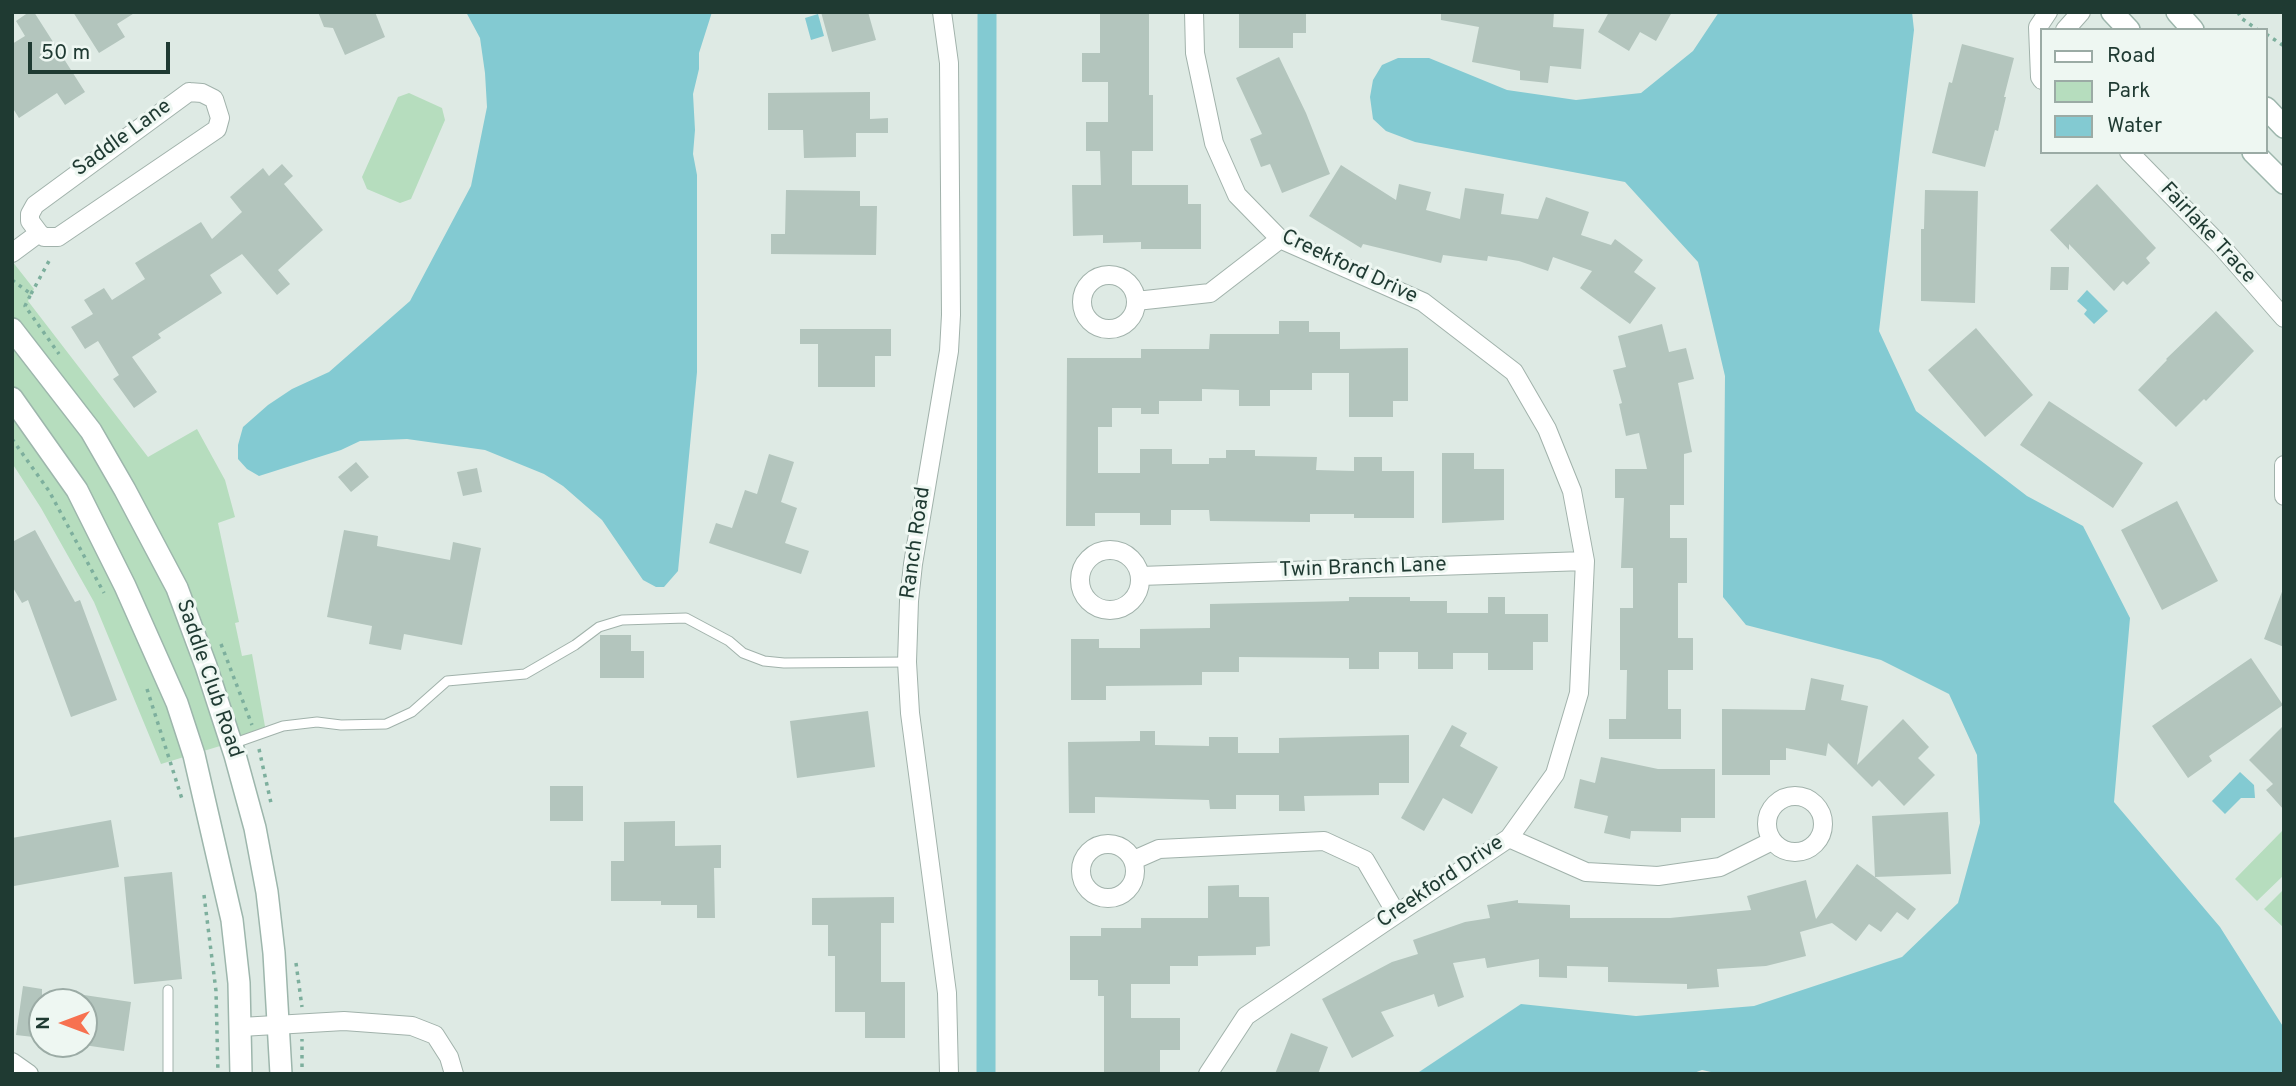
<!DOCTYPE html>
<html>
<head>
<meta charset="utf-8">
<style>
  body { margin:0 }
  #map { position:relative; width:2296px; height:1086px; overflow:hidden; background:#deeae4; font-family:Overpass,sans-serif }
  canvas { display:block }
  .frame { position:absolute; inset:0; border:14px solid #1f3a32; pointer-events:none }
  .legend { position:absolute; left:2040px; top:28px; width:228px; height:126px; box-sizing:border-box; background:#eef7f2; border:2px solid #9baba5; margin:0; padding:9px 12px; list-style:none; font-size:21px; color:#1f3a32 }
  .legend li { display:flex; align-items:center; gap:14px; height:35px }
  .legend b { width:35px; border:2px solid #9baba5 }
  .north { position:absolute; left:28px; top:988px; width:70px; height:70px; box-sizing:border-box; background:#eef7f2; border:2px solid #9baba5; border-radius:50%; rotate:270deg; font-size:19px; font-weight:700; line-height:28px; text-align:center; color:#1f3a32 }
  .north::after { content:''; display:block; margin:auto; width:24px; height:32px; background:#f77150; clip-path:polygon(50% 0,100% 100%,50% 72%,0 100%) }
  .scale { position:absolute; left:28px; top:42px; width:142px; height:32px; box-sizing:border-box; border:4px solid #1f3a32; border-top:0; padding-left:9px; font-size:21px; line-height:24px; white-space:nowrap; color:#1f3a32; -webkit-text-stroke:5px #eef7f2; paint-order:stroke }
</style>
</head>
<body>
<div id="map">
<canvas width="2296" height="1086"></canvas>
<div class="frame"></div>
<ul class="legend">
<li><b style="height:9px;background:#fff"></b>Road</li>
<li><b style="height:19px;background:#b6ddbe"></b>Park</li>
<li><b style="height:19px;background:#83cad2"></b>Water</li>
</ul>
<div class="north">N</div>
<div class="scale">50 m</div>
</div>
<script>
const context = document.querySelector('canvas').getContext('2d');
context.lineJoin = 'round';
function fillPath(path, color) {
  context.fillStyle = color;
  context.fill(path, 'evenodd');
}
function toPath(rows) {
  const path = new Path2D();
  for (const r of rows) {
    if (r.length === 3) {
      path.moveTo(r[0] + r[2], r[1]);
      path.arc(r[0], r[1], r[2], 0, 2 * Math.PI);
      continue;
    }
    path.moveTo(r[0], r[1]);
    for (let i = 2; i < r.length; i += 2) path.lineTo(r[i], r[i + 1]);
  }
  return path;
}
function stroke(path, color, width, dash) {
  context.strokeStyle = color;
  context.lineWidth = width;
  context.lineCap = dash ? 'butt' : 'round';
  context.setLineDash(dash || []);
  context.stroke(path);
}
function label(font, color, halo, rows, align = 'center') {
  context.font = font + ' Overpass,sans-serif';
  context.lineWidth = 6;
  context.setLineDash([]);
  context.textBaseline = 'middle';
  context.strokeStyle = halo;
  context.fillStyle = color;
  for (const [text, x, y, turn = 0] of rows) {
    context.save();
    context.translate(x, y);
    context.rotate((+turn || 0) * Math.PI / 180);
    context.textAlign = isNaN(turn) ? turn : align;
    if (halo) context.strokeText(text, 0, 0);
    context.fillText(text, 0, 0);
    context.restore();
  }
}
fillPath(toPath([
  [409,93,442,108,445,120,411,199,400,203,367,189,362,177,398,97],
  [12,261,34,289,28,301,148,457,197,429,225,480,235,517,218,523,239,622,235,623,242,656,252,654,266,732,161,764,94,602,41,508,12,463],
  [2282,831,2284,875,2257,901,2235,879],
  [2284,889,2284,928,2264,909]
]), '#b6ddbe');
fillPath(toPath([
  [466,12,712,12,699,53,699,69,693,94,695,130,693,154,697,175,697,372,678,571,664,587,656,587,643,580,602,520,563,486,544,474,485,450,407,439,360,441,341,450,259,476,247,469,238,459,238,445,243,427,268,405,292,389,329,372,410,301,471,186,487,107,485,73,480,38],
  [1719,12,1912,12,1914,30,1879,331,1916,411,2027,496,2083,526,2130,618,2114,802,2220,927,2284,1028,2284,1074,1720,1074,1702,1070,1691,1074,1416,1074,1521,1004,1636,1016,1754,1006,1902,957,1958,903,1980,823,1977,755,1949,694,1881,660,1746,625,1723,597,1725,376,1698,262,1625,182,1415,142,1386,131,1373,119,1370,97,1373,80,1382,65,1398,58,1429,58,1507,90,1576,100,1641,93,1693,51],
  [818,14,824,36,811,40,805,18],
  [2087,290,2108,311,2094,324,2084,314,2087,310,2077,301],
  [2240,772,2254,785,2255,798,2241,798,2225,814,2212,801]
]), '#83cad2');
stroke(toPath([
  [986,1074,987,12]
]), '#83cad2', 19);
fillPath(toPath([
  [29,12,34,12,85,92,65,105,57,93,19,118,12,107,12,44,25,36,16,21],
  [73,12,136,12,117,24,125,37,99,53],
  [318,12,375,12,385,37,345,55,333,28,324,27],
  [821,12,868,12,876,40,832,52],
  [1100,12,1149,12,1149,95,1153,95,1153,151,1132,151,1132,185,1188,185,1188,204,1201,204,1201,249,1141,249,1141,242,1103,243,1103,235,1073,236,1072,185,1101,185,1100,151,1086,151,1086,122,1108,122,1108,82,1082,82,1082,53,1100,53],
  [1239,12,1306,12,1306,33,1293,33,1293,48,1239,48],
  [1441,12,1554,12,1553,27,1584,29,1581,69,1550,66,1548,83,1520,80,1520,71,1472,62,1479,27,1441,20],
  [1609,12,1672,12,1656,41,1640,32,1629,51,1598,32],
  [1962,44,2014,58,2004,97,2006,97,1998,131,1995,130,1985,167,1932,153,1949,82,1952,83],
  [1279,57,1306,113,1330,174,1282,193,1270,164,1261,167,1250,139,1262,134,1236,78],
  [870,92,870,119,888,118,888,133,856,133,856,157,804,158,803,130,768,130,768,93],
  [282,164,293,176,284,184,323,230,278,270,290,284,277,295,242,254,210,275,222,293,158,334,161,338,132,357,157,392,134,408,113,379,119,375,98,341,85,349,71,327,93,314,84,300,104,288,112,300,145,279,135,263,201,222,212,239,242,212,230,197,263,168,269,176],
  [1341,165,1396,200,1399,184,1431,192,1426,210,1460,219,1465,188,1504,194,1501,214,1538,219,1546,197,1589,212,1581,235,1611,245,1615,239,1643,260,1634,272,1656,288,1630,324,1580,288,1592,271,1553,257,1548,271,1519,261,1488,256,1487,261,1443,255,1441,263,1363,244,1361,248,1309,216],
  [2097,184,2156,248,2146,258,2150,263,2127,285,2123,281,2114,291,2069,244,2069,250,2050,230],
  [786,190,860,191,860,206,877,206,876,255,771,254,771,234,785,234],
  [1925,190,1978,191,1975,303,1921,301,1921,229,1924,229],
  [2051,267,2069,267,2068,290,2050,290],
  [2216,311,2254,351,2206,401,2204,399,2176,427,2138,390,2167,360,2166,359],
  [1279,321,1309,321,1309,332,1340,332,1340,349,1408,348,1408,401,1393,401,1393,417,1349,417,1349,373,1312,373,1312,390,1270,390,1270,406,1239,406,1239,390,1202,389,1202,401,1159,401,1159,414,1141,414,1141,408,1112,408,1112,427,1098,427,1098,473,1140,473,1140,449,1172,449,1172,464,1209,464,1209,458,1226,458,1226,450,1255,450,1255,456,1317,457,1316,470,1354,471,1354,457,1382,457,1382,471,1414,471,1414,518,1354,518,1354,514,1310,514,1310,522,1210,521,1209,510,1171,510,1171,525,1140,525,1140,513,1095,513,1095,526,1066,526,1067,358,1141,358,1141,349,1209,349,1210,334,1279,334],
  [1662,324,1669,352,1686,348,1694,379,1678,383,1692,452,1684,454,1684,505,1670,505,1670,538,1687,538,1687,583,1678,583,1678,638,1693,638,1693,670,1668,670,1668,709,1681,709,1681,739,1609,739,1609,719,1626,719,1627,670,1620,670,1620,608,1633,608,1633,568,1621,568,1624,498,1615,498,1615,469,1647,469,1639,433,1626,436,1619,404,1622,403,1613,370,1626,367,1618,336],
  [1976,328,2033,395,1985,437,1928,370],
  [800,329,891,329,891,356,875,356,875,387,818,387,818,344,800,344],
  [2049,401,2143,463,2113,508,2020,445],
  [1442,453,1474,453,1474,469,1504,469,1504,520,1442,523],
  [769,454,794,462,781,502,797,508,785,543,809,551,801,574,709,543,716,523,732,528,745,490,757,494],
  [356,462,369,477,351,492,338,477],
  [477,468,482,492,463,496,457,472],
  [2177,501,2218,581,2162,610,2121,530],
  [35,530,75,602,80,600,117,700,71,717,28,600,22,603,12,586,12,542],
  [344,530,378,536,377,546,450,560,453,542,481,548,462,645,404,634,401,650,369,644,372,626,327,617],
  [2283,589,2284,590,2284,647,2264,639],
  [1349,597,1410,597,1410,601,1447,601,1447,613,1488,613,1488,597,1505,597,1505,614,1548,614,1548,642,1533,642,1533,670,1488,670,1488,653,1453,653,1453,669,1418,669,1418,652,1379,652,1379,669,1349,669,1349,658,1239,657,1239,672,1202,672,1202,685,1106,686,1106,700,1071,700,1071,639,1099,639,1099,648,1140,648,1140,629,1210,628,1210,604,1349,601],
  [600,635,631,635,631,651,644,651,644,678,600,678],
  [2251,658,2283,705,2209,756,2212,761,2188,778,2152,726],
  [1811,678,1844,685,1841,700,1868,706,1857,765,1903,719,1929,747,1918,758,1935,775,1904,806,1879,780,1872,787,1828,743,1826,756,1786,748,1786,760,1770,760,1770,775,1722,775,1722,709,1805,710],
  [868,711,875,767,797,778,790,721],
  [1452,725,1467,733,1460,746,1498,767,1472,814,1443,798,1424,831,1401,818],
  [2284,725,2284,810,2266,790,2273,784,2249,760],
  [1140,731,1155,731,1155,745,1209,746,1209,737,1238,737,1238,753,1279,753,1279,738,1409,735,1409,783,1379,783,1379,795,1304,796,1305,811,1279,811,1279,795,1236,795,1236,809,1210,809,1209,800,1095,797,1095,813,1069,813,1068,742,1140,741],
  [1601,757,1658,769,1715,769,1715,818,1681,818,1681,832,1631,831,1630,839,1604,833,1608,816,1574,808,1580,779,1595,783],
  [550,786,583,786,583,821,550,821],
  [1948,812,1951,874,1875,877,1916,909,1908,920,1897,912,1881,932,1869,924,1856,941,1832,923,1800,932,1806,956,1766,966,1717,969,1719,987,1687,989,1687,984,1608,982,1608,967,1567,966,1567,978,1539,977,1539,959,1487,968,1485,958,1453,963,1464,997,1438,1007,1434,994,1381,1012,1394,1036,1352,1058,1322,999,1392,962,1418,954,1413,940,1465,922,1490,918,1487,905,1518,900,1518,903,1570,905,1570,918,1670,918,1751,910,1747,896,1806,880,1816,919,1857,864,1875,877,1872,816],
  [111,820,119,867,14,886,12,838],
  [675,821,675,846,721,845,721,868,714,868,715,918,697,918,697,905,661,905,661,901,611,901,611,861,624,861,624,822],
  [172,872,182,979,134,984,124,877],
  [1239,885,1239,897,1269,897,1270,946,1256,947,1256,955,1198,956,1198,966,1170,966,1170,984,1131,984,1131,1018,1180,1018,1180,1050,1160,1050,1160,1074,1104,1074,1104,996,1098,996,1098,980,1070,980,1070,936,1101,936,1101,928,1141,928,1141,918,1208,918,1208,886],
  [894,897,894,923,881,923,881,982,905,982,905,1038,865,1038,865,1012,835,1012,835,956,828,956,828,925,812,925,812,898],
  [23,986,42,989,42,1038,16,1035],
  [84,995,131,1002,124,1051,84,1045],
  [1291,1033,1328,1047,1318,1074,1275,1074]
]), '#b3c5bd');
const lane = toPath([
  [232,744,283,726,317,722,341,725,386,724,412,712,447,681,525,674,575,645,599,627,622,620,686,618,729,641,743,653,764,661,784,663,907,662],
  [168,990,168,1074]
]);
const street = toPath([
  [942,12,949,63,951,315,949,351,913,564,909,601,907,662,910,713,947,993,949,1074],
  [1194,12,1195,53,1214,143,1237,195,1280,239,1423,302,1514,372,1547,429,1572,491,1585,561,1579,693,1555,774,1509,838,1246,1016,1208,1074],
  [2065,30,2081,12],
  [2042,80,2040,77,2038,27,2048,12],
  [189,92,202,93,214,99,220,118,217,129,58,237,44,237,39,233,30,221,30,214,35,205,189,92],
  [2129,152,2221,246,2284,318],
  [12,253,39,233],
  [1109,302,27],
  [1136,301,1210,293,1280,239],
  [2284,465,2284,496],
  [1110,580,30],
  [1140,576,1585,561],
  [1795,824,28],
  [1509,838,1586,872,1658,876,1720,867,1772,841],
  [1108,871,27],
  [1134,860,1159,849,1324,841,1365,860,1396,913],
  [241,1027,344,1021,412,1026,435,1035,449,1057,454,1074],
  [12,1062,29,1074]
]);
const secondary = toPath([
  [2112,12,2129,30],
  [2177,12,2193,30],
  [2266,108,2284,127],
  [2253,152,2284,183],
  [12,329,91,431,125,490,177,588,206,666,235,755,255,828,267,892,274,953,281,1074],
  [12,398,77,490,125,586,177,703,194,755,232,920,239,983,241,1074]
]);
stroke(lane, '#a1b2ab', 11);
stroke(street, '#a1b2ab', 20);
stroke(secondary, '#9db6ac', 24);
stroke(toPath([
  [2238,12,2241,18,2258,30],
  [2266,34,2284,46],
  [12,280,31,294,25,306,59,354],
  [31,294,49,261],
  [12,439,49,491,104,593],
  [221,644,252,725],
  [147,689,182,799],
  [259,749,271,803],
  [204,895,216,991,218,1074],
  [296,963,302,1007],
  [302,1067,302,1039]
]), '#7daf9d', 3.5, [3.5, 5]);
stroke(lane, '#fff', 9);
stroke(street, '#fff', 18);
stroke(secondary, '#fff', 21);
label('21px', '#1f3a32', '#eef7f2', [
  ["Saddle Lane",123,139,-36],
  ["Fairlake Trace",2207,234,47],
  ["Creekford Drive",1349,268,25],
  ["Ranch Road",917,543,-82],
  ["Twin Branch Lane",1363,569,-2],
  ["Saddle Club Road",208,679,71],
  ["Creekford Drive",1441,883,-34]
]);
</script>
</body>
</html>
